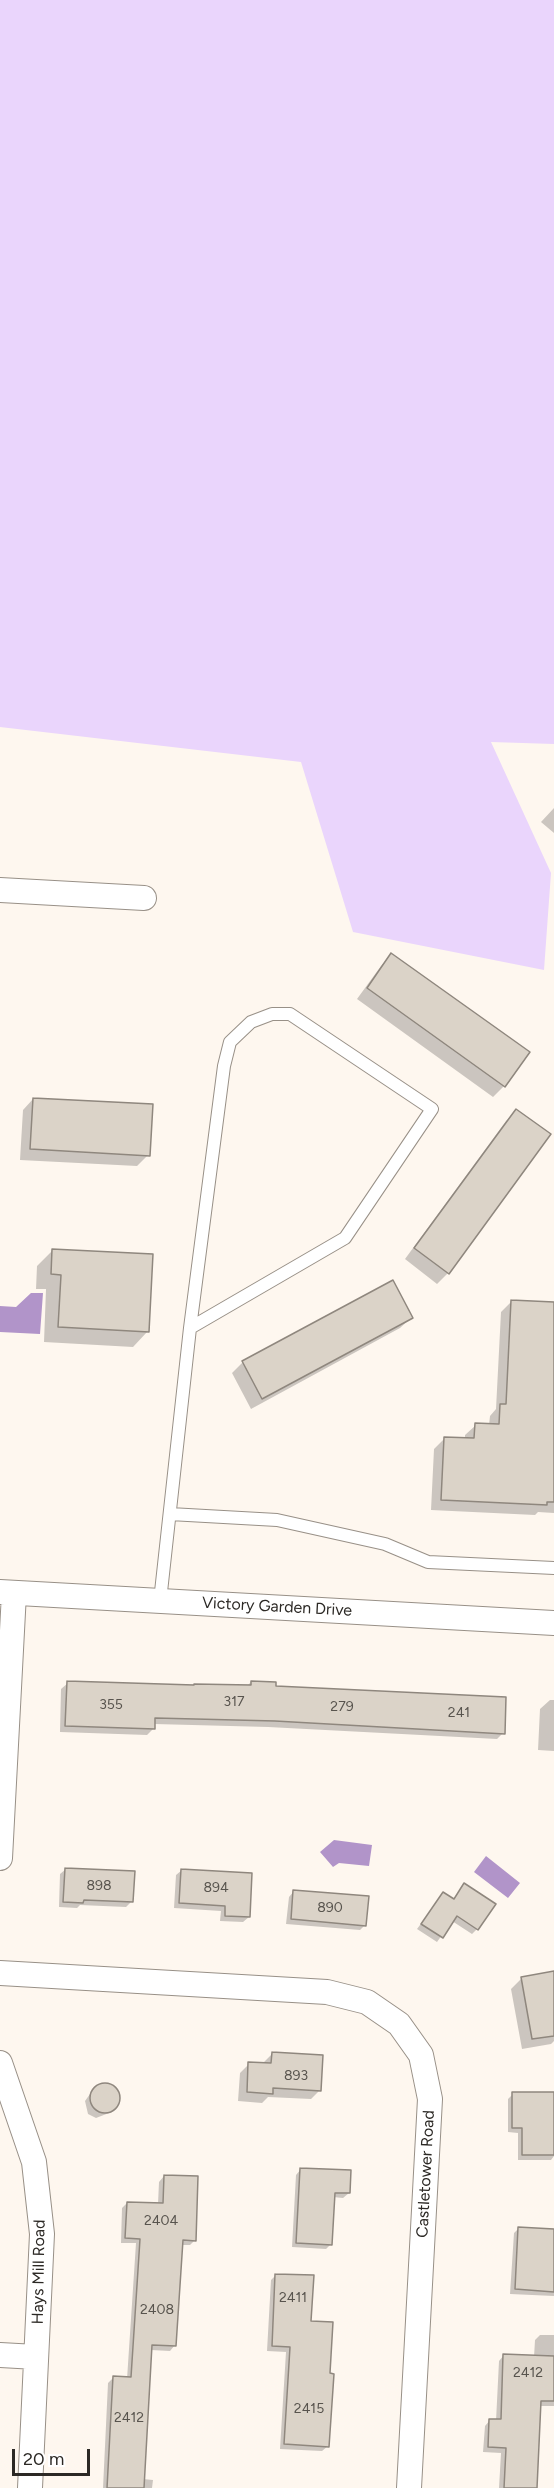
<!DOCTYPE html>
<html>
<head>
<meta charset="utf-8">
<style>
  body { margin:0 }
  #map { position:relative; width:554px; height:2488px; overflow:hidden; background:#fef7ef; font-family:Figtree,sans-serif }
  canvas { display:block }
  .scale { position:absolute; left:12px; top:2449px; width:78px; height:27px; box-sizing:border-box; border:3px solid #2c2925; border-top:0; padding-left:8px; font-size:18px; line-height:21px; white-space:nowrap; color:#2c2925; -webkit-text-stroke:4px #fff; paint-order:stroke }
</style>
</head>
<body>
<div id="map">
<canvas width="554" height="2488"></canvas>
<div class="scale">20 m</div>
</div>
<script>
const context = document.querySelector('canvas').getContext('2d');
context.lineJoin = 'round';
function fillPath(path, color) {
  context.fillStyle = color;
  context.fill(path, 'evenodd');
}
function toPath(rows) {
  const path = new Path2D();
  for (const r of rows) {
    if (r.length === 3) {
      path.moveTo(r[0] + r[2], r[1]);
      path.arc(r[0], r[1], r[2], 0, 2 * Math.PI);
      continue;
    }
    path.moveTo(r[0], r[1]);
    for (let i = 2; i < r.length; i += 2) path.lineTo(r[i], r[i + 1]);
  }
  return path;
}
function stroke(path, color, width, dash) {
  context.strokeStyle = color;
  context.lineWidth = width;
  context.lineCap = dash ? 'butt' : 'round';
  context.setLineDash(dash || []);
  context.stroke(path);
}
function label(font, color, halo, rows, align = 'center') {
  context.font = font + ' Figtree,sans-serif';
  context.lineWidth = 6;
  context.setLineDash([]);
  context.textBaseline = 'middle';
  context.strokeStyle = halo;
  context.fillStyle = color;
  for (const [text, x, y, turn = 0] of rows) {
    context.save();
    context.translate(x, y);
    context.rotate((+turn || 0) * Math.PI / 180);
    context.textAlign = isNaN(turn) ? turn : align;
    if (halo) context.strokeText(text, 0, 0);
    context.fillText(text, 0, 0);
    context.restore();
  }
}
fillPath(toPath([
  [0,0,554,0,554,744,491,742,551,873,544,970,353,932,301,762,0,727]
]), '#ead5fc');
fillPath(toPath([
  [31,1293,43,1293,40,1334,0,1332,0,1306,16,1307],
  [334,1840,372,1845,369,1866,339,1863,333,1867,320,1852],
  [486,1856,520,1883,508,1898,474,1872]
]), '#b194c9');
fillPath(toPath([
  [554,808,554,833,541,822],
  [391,955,504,1086,493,1097,357,999,381,966],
  [33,1099,148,1155,137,1166,20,1160,23,1110],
  [516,1111,448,1273,437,1284,405,1259,506,1121],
  [52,1251,148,1331,133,1347,44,1342,46,1289,36,1289,37,1266],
  [512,1301,554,1303,554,1513,538,1512,535,1515,431,1510,434,1449,445,1438,465,1439,465,1435,476,1425,489,1425,490,1416,496,1409,501,1312],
  [411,1318,400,1328,251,1409,232,1373,243,1362],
  [251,1682,274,1687,503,1733,497,1739,268,1727,154,1724,154,1728,147,1735,60,1732,61,1689,68,1683,247,1686],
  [550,1700,554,1700,554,1751,538,1750,540,1709],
  [66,1869,131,1902,126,1907,80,1905,77,1908,59,1907,60,1874],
  [182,1870,249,1917,243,1922,220,1921,221,1911,174,1908,176,1875],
  [465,1885,477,1929,472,1934,452,1921,437,1942,417,1929,443,1894,453,1900],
  [294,1891,365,1925,360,1930,286,1924,289,1897],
  [522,1978,554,1987,554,2041,551,2044,522,2049,511,1989],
  [272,2054,320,2090,311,2099,268,2097,262,2103,238,2101,240,2073,249,2064,263,2063],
  [109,2085,116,2090,118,2099,109,2113,96,2118,88,2114,85,2101,95,2087],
  [513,2094,554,2094,554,2156,551,2160,518,2160,518,2133,508,2132,508,2099],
  [301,2169,349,2193,343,2198,333,2197,331,2244,326,2249,292,2247,296,2175],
  [164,2176,195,2240,190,2245,181,2245,175,2345,170,2351,151,2350,143,2479,153,2480,152,2488,103,2488,108,2383,113,2378,127,2379,136,2243,121,2243,122,2208,127,2203,158,2204,159,2182],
  [519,2228,554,2230,554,2296,510,2294,514,2233],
  [276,2275,310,2322,328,2446,322,2451,280,2449,286,2352,267,2351,271,2280],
  [540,2335,554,2335,554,2406,539,2406,536,2488,499,2488,501,2453,483,2452,485,2426,490,2420,496,2421,499,2361,504,2355,534,2357,535,2340]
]), '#0003');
const building = toPath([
  [391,953,530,1052,505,1087,367,988,391,953],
  [33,1098,153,1104,150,1156,30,1149,33,1098],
  [516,1109,551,1134,449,1274,414,1248,516,1109],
  [52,1249,153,1254,149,1332,58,1327,61,1275,51,1274,52,1249],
  [393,1280,413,1318,262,1399,242,1361,393,1280],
  [511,1300,554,1302,554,1502,547,1502,547,1505,441,1500,444,1437,474,1438,475,1423,499,1424,500,1404,506,1404,511,1300],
  [67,1681,194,1685,194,1684,251,1685,251,1681,276,1682,276,1686,506,1697,505,1734,275,1721,155,1718,155,1729,65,1726,67,1681],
  [65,1868,135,1871,133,1902,84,1900,83,1903,63,1902,65,1868],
  [181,1869,252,1873,250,1917,225,1916,225,1906,179,1903,181,1869],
  [464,1883,496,1904,478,1930,457,1916,443,1938,421,1924,443,1892,454,1899,464,1883],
  [293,1890,369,1896,366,1926,291,1919,293,1890],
  [554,1971,554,2036,532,2039,521,1977,554,1971],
  [272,2052,323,2055,321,2091,273,2088,273,2094,247,2092,248,2062,271,2063,272,2052],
  [105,2098,15],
  [512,2092,554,2092,554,2155,522,2155,522,2128,512,2128,512,2092],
  [300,2168,351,2170,350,2193,335,2193,332,2245,296,2243,300,2168],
  [164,2175,198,2176,196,2241,183,2240,176,2346,152,2345,144,2488,107,2488,113,2376,131,2377,140,2239,125,2238,127,2202,163,2203,164,2175],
  [518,2227,554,2229,554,2292,515,2289,518,2227],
  [275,2274,314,2275,311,2321,333,2322,330,2373,334,2374,329,2447,284,2444,290,2347,272,2346,275,2274],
  [503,2354,554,2356,554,2401,541,2401,537,2488,504,2488,506,2448,488,2447,489,2419,501,2419,503,2354]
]);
fillPath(building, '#dbd3c8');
stroke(building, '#8f877e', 1.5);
const lane = toPath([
  [170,1514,277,1520,385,1544,428,1562,554,1568],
  [160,1601,190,1328,224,1066,230,1042,251,1022,272,1014,290,1014,432,1109,345,1238,190,1328]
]);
const street = toPath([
  [0,890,144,898],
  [0,1592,554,1623],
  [0,1858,14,1593],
  [0,1973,327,1992,367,2002,399,2024,421,2055,430,2099,409,2488],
  [0,2063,34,2162,42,2234,30,2488],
  [0,2355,36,2357]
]);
stroke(lane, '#989087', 14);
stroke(street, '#989087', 26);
stroke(lane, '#fff', 12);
stroke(street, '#fff', 24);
label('14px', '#58544e', null, [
  ["317",234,1702],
  ["355",111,1705],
  ["279",342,1707],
  ["241",459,1713],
  ["898",99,1886],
  ["894",216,1888],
  ["890",330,1908],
  ["893",296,2076],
  ["2404",161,2221],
  ["2411",293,2298],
  ["2408",157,2310],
  ["2412",528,2373],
  ["2415",309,2409],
  ["2412",129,2418]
]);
label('16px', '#2c2925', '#fff', [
  ["Victory Garden Drive",277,1607,3],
  ["Castletower Road",426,2174,-87],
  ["Hays Mill Road",39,2272,-89]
]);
</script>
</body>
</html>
